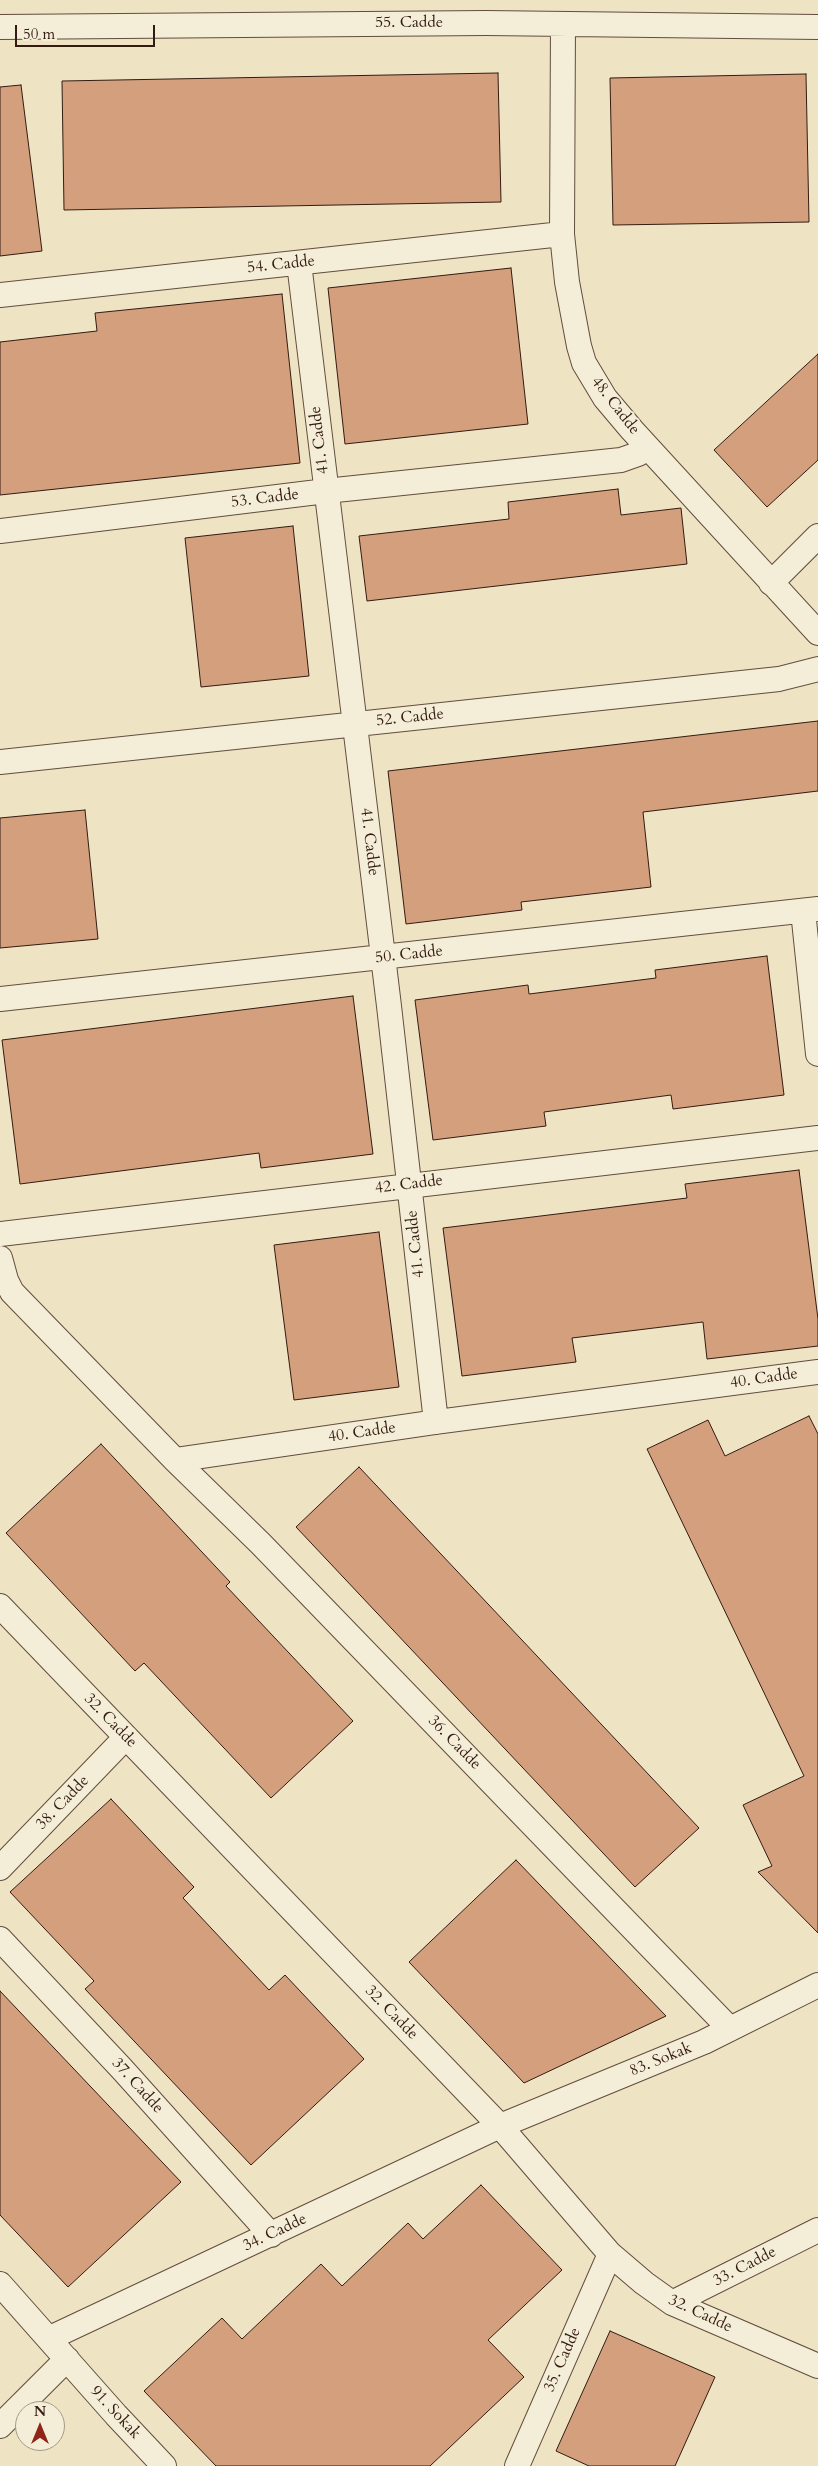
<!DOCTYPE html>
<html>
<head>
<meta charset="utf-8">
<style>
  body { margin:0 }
  #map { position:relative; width:818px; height:2466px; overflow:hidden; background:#eee3c2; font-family:Cardo,serif }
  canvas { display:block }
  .north { position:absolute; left:15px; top:2401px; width:50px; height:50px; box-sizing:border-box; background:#f4edd7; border:1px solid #a79988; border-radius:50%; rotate:0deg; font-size:14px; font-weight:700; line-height:20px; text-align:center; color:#331b12 }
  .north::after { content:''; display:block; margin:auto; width:18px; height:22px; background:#8f2418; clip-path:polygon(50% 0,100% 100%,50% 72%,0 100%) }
  .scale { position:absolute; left:15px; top:25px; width:140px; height:22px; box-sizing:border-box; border:2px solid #331b12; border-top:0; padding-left:6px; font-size:15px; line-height:18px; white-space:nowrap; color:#331b12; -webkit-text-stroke:4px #f4edd7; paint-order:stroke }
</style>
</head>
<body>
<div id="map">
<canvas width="818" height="2466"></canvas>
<div class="north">N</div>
<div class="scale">50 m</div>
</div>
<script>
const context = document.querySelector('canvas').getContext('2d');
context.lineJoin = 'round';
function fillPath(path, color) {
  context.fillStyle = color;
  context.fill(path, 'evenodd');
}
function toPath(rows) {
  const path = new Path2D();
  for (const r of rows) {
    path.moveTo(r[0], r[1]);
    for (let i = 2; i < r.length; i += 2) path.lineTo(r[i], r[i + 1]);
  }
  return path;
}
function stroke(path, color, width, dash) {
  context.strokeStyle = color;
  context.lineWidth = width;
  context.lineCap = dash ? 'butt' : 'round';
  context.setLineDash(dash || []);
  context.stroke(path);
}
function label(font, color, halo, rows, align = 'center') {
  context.font = font + ' Cardo,serif';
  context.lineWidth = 4;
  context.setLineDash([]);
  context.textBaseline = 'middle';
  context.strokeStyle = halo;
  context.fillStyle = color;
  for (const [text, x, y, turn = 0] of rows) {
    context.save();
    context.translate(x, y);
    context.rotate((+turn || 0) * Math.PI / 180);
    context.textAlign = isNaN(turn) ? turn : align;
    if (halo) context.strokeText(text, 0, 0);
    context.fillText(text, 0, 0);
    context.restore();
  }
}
const building = toPath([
  [498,73,501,202,64,210,62,81,498,73],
  [806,74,809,222,613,225,610,78,806,74],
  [21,85,42,251,0,256,0,87,21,85],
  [511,268,528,424,345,444,328,288,511,268],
  [282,294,300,463,0,495,0,342,97,331,95,313,282,294],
  [818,354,818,460,767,507,714,450,818,354],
  [618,489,621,515,681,508,687,564,367,601,359,536,509,519,508,502,618,489],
  [293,526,309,676,201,687,185,538,293,526],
  [818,721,818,791,643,812,651,887,521,902,522,910,406,924,388,771,818,721],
  [85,810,98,939,0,948,0,818,85,810],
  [767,956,784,1095,673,1109,671,1095,544,1112,546,1126,433,1140,415,1000,528,985,529,994,656,978,655,970,767,956],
  [353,996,373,1154,261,1168,259,1153,20,1184,2,1040,353,996],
  [799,1170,818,1319,818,1346,707,1359,703,1322,572,1338,576,1362,462,1376,443,1228,687,1198,685,1184,799,1170],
  [379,1232,399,1387,294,1400,274,1245,379,1232],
  [809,1416,818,1434,818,1933,758,1872,772,1866,743,1805,804,1776,647,1449,708,1420,725,1456,809,1416],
  [101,1444,230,1582,226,1586,353,1721,271,1798,144,1663,135,1671,6,1533,101,1444],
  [359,1467,699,1828,635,1887,296,1527,359,1467],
  [111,1799,194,1887,183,1898,269,1990,285,1975,364,2059,251,2165,85,1989,94,1981,10,1892,111,1799],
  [516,1860,666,2016,524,2083,409,1962,516,1860],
  [0,1991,181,2182,68,2287,0,2215,0,1991],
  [481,2185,562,2270,488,2340,524,2377,430,2466,216,2466,144,2391,222,2318,242,2339,321,2264,342,2286,408,2223,423,2239,481,2185],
  [610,2331,715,2377,675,2466,589,2466,556,2451,610,2331]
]);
fillPath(building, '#d49f7d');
stroke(building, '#331b12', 1);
const minor = toPath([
  [563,24,562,234,567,282,579,346,584,363,605,398,632,430,818,633],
  [0,27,486,23,818,27],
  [299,263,389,1006,436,1422],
  [0,295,562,234],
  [0,531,326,491,621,460,638,454,648,448],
  [771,583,818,536],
  [0,762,779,679,818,669],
  [803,911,818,1054],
  [0,999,818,909],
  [0,1234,818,1138],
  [0,1258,6,1280,12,1292,175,1460,436,1422,818,1372],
  [175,1460,261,1544,730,2029],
  [0,1606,500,2126,610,2254,644,2283,672,2303,818,2366],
  [0,1868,126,1737],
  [0,1939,122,2069,271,2235],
  [0,2284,116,2415,164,2466],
  [672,2303,818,2230],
  [50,2338,500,2126,704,2042,818,1985],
  [0,2426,67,2359],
  [517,2466,610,2254]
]);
stroke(minor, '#624d3e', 26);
stroke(minor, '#f4edd7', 24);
label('16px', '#331b12', '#f4edd7', [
  ["55. Cadde",409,23],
  ["54. Cadde",281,265,-6],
  ["48. Cadde",615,406,52],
  ["41. Cadde",320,440,-97],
  ["53. Cadde",265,499,-7],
  ["52. Cadde",410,718,-6],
  ["41. Cadde",369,842,83],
  ["50. Cadde",409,955,-6],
  ["42. Cadde",409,1185,-7],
  ["41. Cadde",416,1244,-96],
  ["40. Cadde",764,1379,-8],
  ["40. Cadde",362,1433,-8],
  ["32. Cadde",110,1721,46],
  ["36. Cadde",454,1743,46],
  ["38. Cadde",63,1803,-46],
  ["32. Cadde",391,2013,46],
  ["83. Sokak",661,2060,-22],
  ["37. Cadde",137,2086,48],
  ["34. Cadde",275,2233,-25],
  ["33. Cadde",745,2267,-27],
  ["32. Cadde",700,2314,25],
  ["35. Cadde",563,2360,-66],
  ["91. Sokak",115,2413,47]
]);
</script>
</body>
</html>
